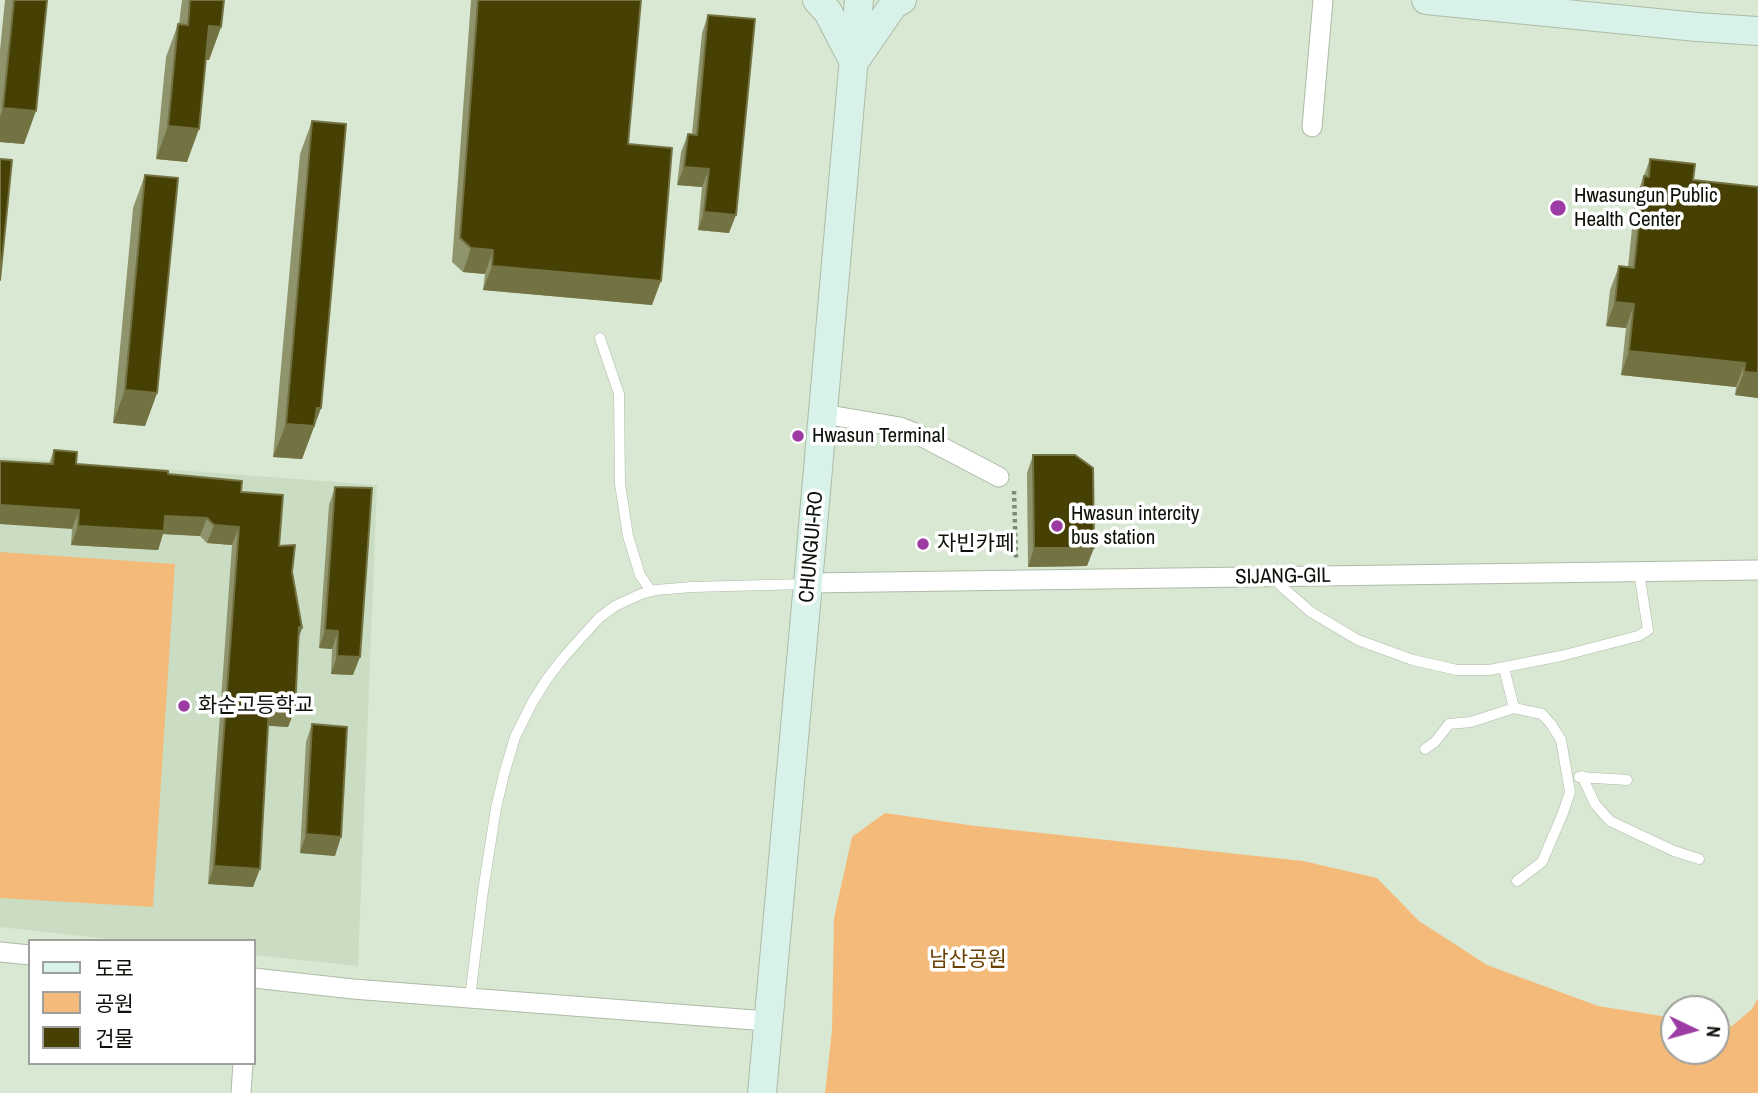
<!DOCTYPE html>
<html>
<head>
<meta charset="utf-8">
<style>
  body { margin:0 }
  #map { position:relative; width:1758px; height:1093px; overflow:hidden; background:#d9e8d3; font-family:"Archivo Narrow","Noto Sans KR",sans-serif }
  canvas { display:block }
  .legend { position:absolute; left:28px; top:939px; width:228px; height:126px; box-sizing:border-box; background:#fff; border:2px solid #9ea09d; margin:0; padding:9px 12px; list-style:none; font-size:21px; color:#0d120b }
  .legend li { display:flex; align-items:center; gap:14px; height:35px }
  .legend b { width:35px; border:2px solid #9ea09d }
  .north { position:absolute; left:1660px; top:995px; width:70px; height:70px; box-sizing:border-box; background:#fff; border:2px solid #9ea09d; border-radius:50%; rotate:95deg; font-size:19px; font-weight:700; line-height:28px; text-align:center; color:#0d120b }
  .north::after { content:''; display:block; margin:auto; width:24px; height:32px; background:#9b3ba3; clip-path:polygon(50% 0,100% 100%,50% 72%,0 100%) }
</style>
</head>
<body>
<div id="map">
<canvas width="1758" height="1093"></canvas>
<ul class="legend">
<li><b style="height:9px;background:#d8f1e9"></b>도로</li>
<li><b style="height:19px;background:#f4ba7a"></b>공원</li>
<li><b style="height:19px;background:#474005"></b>건물</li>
</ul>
<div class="north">N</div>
</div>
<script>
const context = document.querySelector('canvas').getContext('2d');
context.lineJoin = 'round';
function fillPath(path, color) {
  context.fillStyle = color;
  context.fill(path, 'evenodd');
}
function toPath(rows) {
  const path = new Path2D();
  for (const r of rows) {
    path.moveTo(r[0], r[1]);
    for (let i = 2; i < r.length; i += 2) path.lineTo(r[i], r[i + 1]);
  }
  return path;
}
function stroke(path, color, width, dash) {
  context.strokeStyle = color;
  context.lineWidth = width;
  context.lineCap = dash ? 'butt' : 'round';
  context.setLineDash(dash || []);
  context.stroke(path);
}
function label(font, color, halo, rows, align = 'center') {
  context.font = font + ' "Archivo Narrow","Noto Sans KR",sans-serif';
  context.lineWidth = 7;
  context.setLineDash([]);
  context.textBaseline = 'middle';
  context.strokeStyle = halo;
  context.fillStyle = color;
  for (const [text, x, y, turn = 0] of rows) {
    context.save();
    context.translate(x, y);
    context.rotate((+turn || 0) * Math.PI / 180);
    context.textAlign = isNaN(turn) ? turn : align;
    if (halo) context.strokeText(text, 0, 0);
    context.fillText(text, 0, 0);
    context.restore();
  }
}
fillPath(toPath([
  [0,457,377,485,358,966,254,955,254,941,125,941,0,927]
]), '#caddc2');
fillPath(toPath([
  [0,552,175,564,153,907,0,898],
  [885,813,976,826,1303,861,1377,878,1419,921,1487,965,1598,1006,1674,1018,1674,1051,1716,1051,1716,1024,1732,1026,1752,1009,1758,998,1758,1093,825,1093,832,1030,834,918,852,837]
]), '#f4ba7a');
const lane = toPath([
  [600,338,619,394,620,484,628,536,640,575,651,591],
  [1273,577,1282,587,1311,612,1358,640,1413,660,1457,670,1489,670,1561,656,1638,636,1648,630,1639,572],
  [1504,668,1514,708],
  [1425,749,1435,742,1449,724,1471,722,1514,708,1542,714,1551,724,1561,740,1570,792,1563,813,1542,862,1517,881],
  [1582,776,1595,804,1610,821,1674,851,1699,859],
  [1579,777,1627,780],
  [470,998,483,891,496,808,504,774,515,737,532,703,547,679,563,658,599,618,615,606,641,594,656,590,692,587,806,584]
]);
const street = toPath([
  [1312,127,1323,0],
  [823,414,900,427,915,433,999,477],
  [808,583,1758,570],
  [0,952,30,955],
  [254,978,353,989,767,1021],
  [241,1093,243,1063]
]);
const secondary = toPath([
  [817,0,828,12,854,62,894,4,902,0],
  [1426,0,1697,27,1758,31],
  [762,1093,808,583,859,0]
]);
stroke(lane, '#adbba7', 11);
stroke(street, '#adbba7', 21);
stroke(secondary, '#adbba7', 30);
stroke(toPath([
  [1014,491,1016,559]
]), '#7f897a', 4.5, [3.5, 3.5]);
stroke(lane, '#fff', 10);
stroke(street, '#fff', 19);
stroke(secondary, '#d8f1e9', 28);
fillPath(toPath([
  [5,0,47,0,24,144,0,142,0,50],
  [182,0,224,0,221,27,209,60,206,60,187,162,156,159,166,57,178,24,179,24],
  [471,0,641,0,628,144,652,305,483,290,485,274,463,272,452,262],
  [708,15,729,233,698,230,702,187,677,185,681,152,688,134,692,134,702,33],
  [312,121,321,408,302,459,273,457,300,154],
  [1650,159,1693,180,1758,187,1758,398,1735,395,1736,387,1621,375,1626,328,1606,326,1610,290,1619,266,1628,267,1635,200],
  [145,175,157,393,145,426,113,423,133,208],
  [54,450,76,464,168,474,241,492,279,546,292,572,302,628,298,639,295,709,288,727,268,726,253,887,208,884,232,545,207,543,200,536,163,534,158,550,71,545,72,529,49,464],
  [1033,455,1087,566,1028,567,1027,473],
  [335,487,353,675,331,674,332,649,319,648,329,505],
  [312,724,335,856,300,853,306,742]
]), '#90946c');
fillPath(toPath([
  [209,26,221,27,209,60,197,59],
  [3,108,36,111,24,144,0,142,0,117],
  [168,126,199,129,187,162,156,159],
  [684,167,709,169,702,187,677,185],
  [704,212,736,215,729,233,698,230],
  [471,248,493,250,485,274,463,272],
  [492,266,661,281,652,305,483,290],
  [1615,302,1634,304,1626,328,1606,326],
  [1629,351,1745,363,1736,387,1621,375],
  [1744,372,1758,373,1758,398,1735,395],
  [125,390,157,393,145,426,113,423],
  [317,408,321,408,302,459,273,457,286,424],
  [0,505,79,510,72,529,0,524],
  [165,516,207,518,200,536,163,534,158,550,71,545,78,526],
  [214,525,239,527,232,545,207,543],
  [1034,548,1094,548,1087,566,1028,567],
  [299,627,302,628,296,646],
  [325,630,338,631,332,649,319,648],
  [337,656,360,657,353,675,331,674],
  [269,707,295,709,288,727,263,725],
  [306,834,341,837,335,856,300,853],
  [214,866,260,869,253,887,208,884]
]), '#737243');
const building = toPath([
  [14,0,47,0,36,111,3,108,14,0],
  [190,0,224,0,221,27,209,26,199,129,168,126,178,24,188,25,190,0],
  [478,0,641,0,628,144,672,148,661,281,492,266,493,250,471,248,460,238,478,0],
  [708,15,755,19,736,215,704,212,709,169,684,167,688,134,697,135,708,15],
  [312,121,346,124,321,408,317,408,314,426,286,424,312,121],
  [0,159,12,160,0,280,0,159],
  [1650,159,1695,164,1693,180,1758,187,1758,373,1744,372,1745,363,1629,351,1634,304,1615,302,1619,266,1634,268,1644,176,1649,177,1650,159],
  [145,175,178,178,157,393,125,390,145,175],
  [54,450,77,452,76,464,168,471,168,474,242,481,241,492,283,495,279,546,295,545,292,572,302,628,299,627,295,709,269,707,260,869,214,866,239,527,214,525,207,518,165,516,164,531,78,526,79,510,0,505,0,461,53,464,54,450],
  [1033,455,1075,455,1093,468,1094,548,1034,548,1033,455],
  [335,487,372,488,360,657,337,656,338,631,325,630,335,487],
  [312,724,347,727,341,837,306,834,312,724]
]);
fillPath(building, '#474005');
stroke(building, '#737243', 2);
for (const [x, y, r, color] of [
  [1558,208,9,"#9b3ba3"],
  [798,436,7,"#9b3ba3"],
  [1057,526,7,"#9b3ba3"],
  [923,544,7,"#9b3ba3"],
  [184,706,7,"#9b3ba3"]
]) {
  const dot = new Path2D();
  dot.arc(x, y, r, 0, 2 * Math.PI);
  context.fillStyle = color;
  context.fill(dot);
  stroke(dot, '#fff', 2.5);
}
label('21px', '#0d120b', '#fff', [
  ["Hwasungun Public",1574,196],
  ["Health Center",1574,220],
  ["Hwasun Terminal",812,436],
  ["Hwasun intercity",1071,514],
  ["bus station",1071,538],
  ["자빈카페",937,544],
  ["화순고등학교",198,706]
], 'left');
label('21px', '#0d120b', '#fff', [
  ["CHUNGUI-RO",812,547,-85],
  ["SIJANG-GIL",1283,577,-1]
]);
label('21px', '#6a3f00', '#fff', [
  ["남산공원",968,960]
]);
</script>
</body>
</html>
